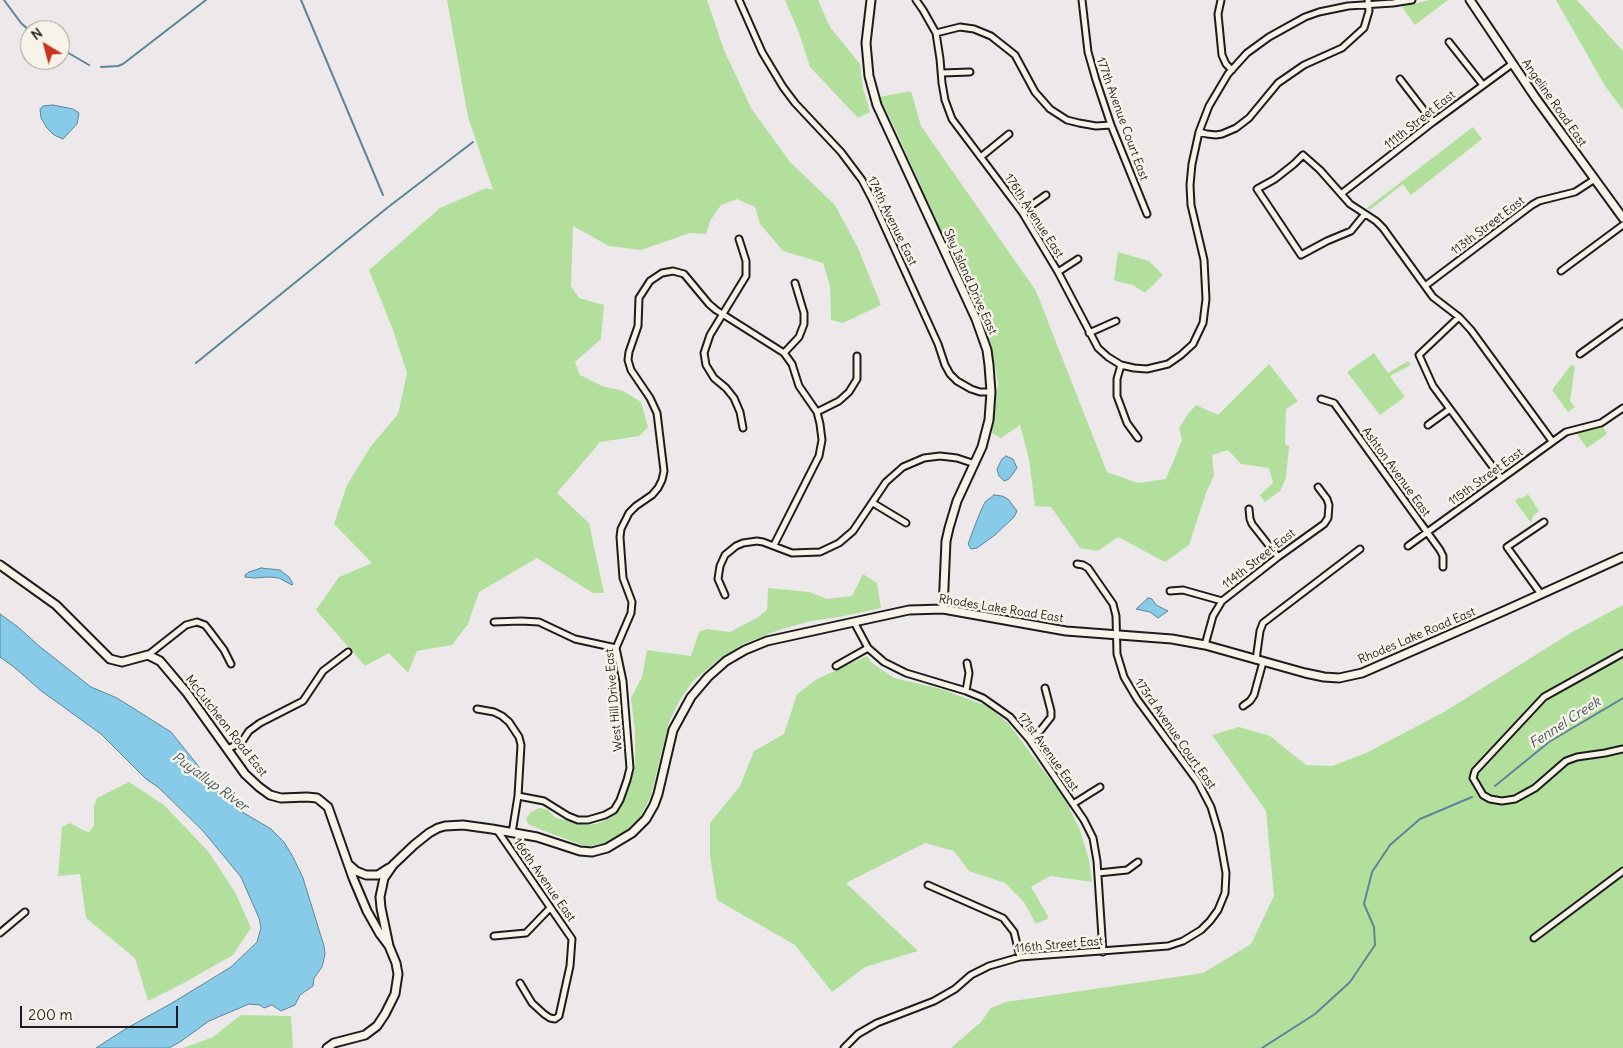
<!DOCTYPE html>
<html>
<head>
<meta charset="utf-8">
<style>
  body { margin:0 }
  #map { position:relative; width:1623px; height:1048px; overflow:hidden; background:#ede9eb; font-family:Delius,sans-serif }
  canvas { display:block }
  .north { position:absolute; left:20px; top:20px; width:50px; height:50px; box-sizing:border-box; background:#f7f3e8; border:1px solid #9f9d96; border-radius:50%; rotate:323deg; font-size:14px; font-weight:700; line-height:20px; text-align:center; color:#1c1c1c }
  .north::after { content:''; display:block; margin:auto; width:18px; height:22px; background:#c8321e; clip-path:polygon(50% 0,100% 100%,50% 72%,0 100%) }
  .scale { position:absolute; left:20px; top:1006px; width:158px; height:22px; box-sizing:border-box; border:2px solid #1c1c1c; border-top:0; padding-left:6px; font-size:15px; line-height:18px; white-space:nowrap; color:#1c1c1c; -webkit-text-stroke:4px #f7f3e8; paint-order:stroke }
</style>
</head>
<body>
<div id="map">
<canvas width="1623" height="1048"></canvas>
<div class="north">N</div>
<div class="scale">200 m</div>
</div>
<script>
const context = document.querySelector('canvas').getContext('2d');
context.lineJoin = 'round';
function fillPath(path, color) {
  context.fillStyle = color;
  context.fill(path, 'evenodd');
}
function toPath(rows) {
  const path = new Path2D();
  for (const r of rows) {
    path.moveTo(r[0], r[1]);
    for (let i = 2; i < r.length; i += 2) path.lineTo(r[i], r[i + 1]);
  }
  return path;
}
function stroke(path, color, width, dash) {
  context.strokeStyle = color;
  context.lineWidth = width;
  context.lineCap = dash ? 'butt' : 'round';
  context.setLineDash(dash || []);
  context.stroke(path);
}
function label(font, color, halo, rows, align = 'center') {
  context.font = font + ' Delius,sans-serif';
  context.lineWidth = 5;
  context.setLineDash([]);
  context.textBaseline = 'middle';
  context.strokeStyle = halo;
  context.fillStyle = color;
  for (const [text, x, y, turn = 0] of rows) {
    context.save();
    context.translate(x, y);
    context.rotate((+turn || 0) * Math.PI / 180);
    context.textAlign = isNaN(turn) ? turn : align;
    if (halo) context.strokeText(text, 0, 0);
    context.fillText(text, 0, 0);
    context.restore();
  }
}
fillPath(toPath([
  [447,0,707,0,724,50,751,108,790,162,835,205,858,248,881,305,843,323,831,320,830,286,823,263,783,251,760,224,755,207,737,199,721,205,710,221,706,234,690,233,641,250,609,246,573,226,571,286,579,298,604,305,601,339,575,362,580,375,602,386,623,391,641,402,648,427,639,436,600,442,557,493,589,523,604,593,593,593,537,558,479,592,468,624,452,645,417,651,408,673,389,653,365,666,316,610,339,577,372,563,334,524,347,485,371,446,398,414,407,373,393,330,369,270,440,208,486,188,493,190,468,117],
  [785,0,818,0,830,27,860,64,863,88,870,112,858,118,810,67,799,33],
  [1429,0,1448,0,1415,25,1402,7],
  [1556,0,1577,0,1623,51,1623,110,1605,86],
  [911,91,921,126,1036,291,1107,472,1138,483,1166,479,1182,440,1179,428,1188,414,1196,405,1218,415,1269,364,1298,401,1286,409,1285,444,1289,446,1286,478,1280,491,1265,502,1260,495,1273,483,1269,468,1241,464,1228,450,1212,455,1214,476,1206,493,1189,545,1165,562,1118,537,1098,551,1080,548,1051,507,1035,506,1029,459,1020,425,1001,438,992,433,998,383,993,354,982,323,893,124,879,97],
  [1473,127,1482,139,1411,195,1403,184,1370,210,1367,208],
  [1118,252,1149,261,1163,275,1145,293,1133,285,1116,281,1114,279],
  [1374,353,1388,373,1408,361,1411,365,1390,376,1405,397,1380,415,1347,372],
  [1571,365,1575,366,1570,401,1575,407,1568,412,1552,390],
  [1603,427,1607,434,1587,448,1576,433],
  [1528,494,1539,511,1533,516,1531,523,1515,501,1520,497,1521,499],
  [863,574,877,583,881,608,839,617,811,621,779,630,743,644,718,660,693,681,680,700,669,722,651,795,641,816,625,832,608,842,587,847,529,825,526,819,531,812,539,808,548,810,556,818,586,825,596,824,610,818,622,804,635,769,635,731,631,698,642,677,647,650,691,656,699,632,707,629,730,632,757,618,767,610,768,588,809,592,827,599,852,596],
  [1623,605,1623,1048,951,1048,981,1022,991,1008,1006,1002,1203,973,1251,944,1274,896,1266,811,1212,735,1239,727,1270,736,1306,765,1332,766,1366,753,1444,712,1574,631],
  [867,656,872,663,894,678,941,689,987,706,1008,723,1065,799,1080,830,1089,860,1092,882,1050,876,1031,887,1049,918,1036,924,1024,902,1005,883,969,871,954,851,925,843,846,883,918,951,865,967,832,992,795,945,717,900,710,856,710,823,740,786,754,751,784,734,797,694,817,679],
  [129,782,164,805,208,851,235,892,251,928,233,955,182,984,148,1001,135,958,86,918,80,874,58,876,62,827,70,823,85,831,89,832,94,826,94,806,97,798],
  [241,1015,291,1016,293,1048,183,1048,213,1037]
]), '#b3df9d');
const water = toPath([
  [53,105,73,109,79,113,77,124,63,139,54,135,47,128,41,118,40,109,43,106,53,105],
  [1006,456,1013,459,1017,468,1009,479,1004,481,999,476,997,469,1002,459,1006,456],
  [994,495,1002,496,1008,499,1017,511,1014,517,995,535,977,548,971,549,968,544,979,515,985,502,994,495],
  [261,568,280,570,289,577,293,584,292,585,279,578,269,577,254,578,245,577,245,575,249,572,261,568],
  [1148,598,1152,599,1156,605,1168,611,1158,618,1150,612,1136,609,1148,598],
  [0,614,18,627,39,646,91,687,117,698,171,732,196,763,215,789,244,813,271,829,284,842,293,857,303,878,324,946,325,954,322,967,314,978,313,986,300,995,295,1005,281,1011,272,1005,264,1008,260,1005,249,1004,209,1021,180,1042,169,1048,96,1048,127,1028,172,1003,231,967,257,942,261,928,259,918,241,877,203,831,158,787,146,779,101,734,40,690,14,667,0,657,0,614]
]);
fillPath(water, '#88cbe9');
stroke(water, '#5d8597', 1);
stroke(toPath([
  [4,0,21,23,30,31],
  [301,0,383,195],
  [60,48,89,65],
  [101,67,118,66,123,64,206,0],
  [196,363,387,208,473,142],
  [1495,786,1549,742,1623,698],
  [1262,1048,1315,1014,1350,982,1375,945,1374,927,1364,904,1372,872,1390,845,1420,819,1472,797]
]), '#5d8597', 2);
const minor = toPath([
  [739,0,762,52,783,87,795,103,841,152,862,180,872,199,938,344,945,365,950,374,957,381,971,389,980,392,991,392],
  [916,0,923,10,936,33,940,59,942,83,945,100,952,119,1022,212,1058,272,1098,348,1108,357,1121,365,1134,368,1147,369,1168,364,1181,355,1193,344,1203,323,1206,299,1204,260,1191,205,1190,185,1192,164,1199,132,1209,106,1228,74,1247,53,1269,37,1305,17,1319,12,1348,6,1393,3,1412,0],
  [1082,0,1088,52,1096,80,1111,125,1147,214],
  [1221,0,1218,14,1222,55,1226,64,1232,70],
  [936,33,960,27,974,29,991,36,1015,55,1035,92,1050,109,1067,120,1079,123,1096,126,1111,125],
  [1449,42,1483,85],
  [942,73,970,72],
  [1400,79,1433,122],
  [1199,132,1207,134,1216,135,1222,134,1236,128,1249,118,1278,83,1304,65,1342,48,1364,28,1369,11,1368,0],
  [982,156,1009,134],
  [1341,194,1433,122,1512,64],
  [1022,212,1046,195],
  [1364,215,1351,231,1327,241,1301,255,1257,189,1275,179,1294,164,1303,155,1320,170,1350,204,1376,221,1383,228,1433,297,1459,317,1471,330,1552,441],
  [739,239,746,261,746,276,710,335,704,353,706,365,714,378,726,388,734,398,740,412,743,428],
  [1561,271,1623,225],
  [1058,272,1078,259],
  [1425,286,1532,205,1539,201,1575,192,1595,179],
  [1459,317,1419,355,1433,386,1501,478],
  [1089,333,1116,321],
  [784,353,799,337,804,324,804,313,795,283],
  [1580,354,1623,323],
  [1121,365,1117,379,1117,396,1127,423,1138,438],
  [1321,399,1334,403,1440,550,1443,556,1443,567],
  [817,412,839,401,849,392,857,379,857,356],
  [1428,425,1450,409],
  [873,503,906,523],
  [1249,509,1250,519,1252,524,1278,557],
  [1408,546,1566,432,1601,423,1623,408],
  [1170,591,1183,590,1222,601],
  [1541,594,1507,547,1544,522],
  [725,595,718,579,720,566,725,555,736,546,743,543,757,541,763,542,792,553,820,552,839,543,853,531,886,482,903,467,924,458,940,456,957,458,975,464],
  [494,622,521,621,539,622,575,639,616,648],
  [854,622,868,648,884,662,906,673,966,691,983,698,1010,717,1029,739,1084,820,1093,838,1097,861,1103,952],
  [1205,645,1213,616,1222,601,1278,557,1324,524,1328,518,1329,505,1327,499,1318,487],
  [1623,653,1544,697,1475,771,1473,778,1483,795,1490,799,1502,801,1515,799,1535,788,1566,761,1577,757,1605,753,1623,749],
  [148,655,186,625,197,622,205,625,209,630,224,650,231,664],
  [1256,660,1260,631,1263,623,1360,549],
  [836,666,868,648],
  [966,691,969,673,967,663],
  [1243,706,1250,701,1254,695,1263,662],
  [477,709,494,712,502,716,509,722,519,737,521,745,518,796,512,833],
  [1029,739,1040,731,1051,717,1051,711,1045,688],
  [227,749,241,743,249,731,260,723,303,701,323,671,348,652],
  [518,796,544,801,568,816,578,820,588,820,605,815,614,810,620,800,627,780,630,768,623,681,616,648,631,613,632,602,623,578,620,537,621,529,629,513,636,506,652,495,658,488,662,480,664,471,657,413,650,398,631,370,628,360,629,352,638,326,639,298,650,281,662,273,673,271,684,274,709,304,716,310,784,353,792,364,799,386,817,412,820,424,822,440,819,456,774,545],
  [1073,804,1100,787],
  [497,830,572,939,570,966,559,1016,555,1019,550,1018,544,1014,532,1003,520,983],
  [1098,873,1127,870,1138,862],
  [928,885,1003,918,1014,932,1020,957],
  [0,933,25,912],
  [494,936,526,933,550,908],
  [1534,938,1623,871],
  [844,1048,858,1034,877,1023,934,1001,955,989,971,975,989,966,1020,957,1168,946,1183,941,1201,930,1210,921,1218,910,1225,893,1226,873,1219,834,1211,807,1198,782,1137,699,1124,677,1117,654,1116,616,1113,604,1088,568,1083,565,1077,564]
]);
const tertiary = toPath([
  [871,0,866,43,869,76,877,105,976,319,987,350,989,365,991,392,989,420,982,447,957,501,949,528,946,541,943,609],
  [1470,0,1535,97,1623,218],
  [0,565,56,605,110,659,122,662,148,655,160,661,187,693,245,774,259,787,270,795,281,798,307,797,317,798,328,807,353,878,367,911,380,934,389,946,396,963,398,974,395,994,385,1014,377,1026,365,1035,334,1043,327,1048],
  [348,864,356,871,366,875,378,875,389,868],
  [389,946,381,908,380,897,384,878,393,865,414,845,429,833,438,828,445,826,463,825,492,829,537,837,580,851,592,852,607,848,632,833,646,819,654,805,658,794,673,730,691,697,708,677,726,661,745,650,767,641,909,610,943,609,1066,631,1172,639,1205,645,1305,673,1324,677,1339,678,1362,673,1506,610,1623,557]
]);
stroke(minor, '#1c1c1c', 9);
stroke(tertiary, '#1c1c1c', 11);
stroke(minor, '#f7f3e8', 5);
stroke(tertiary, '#f7f3e8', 7);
label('12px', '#1c1c1c', '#f7f3e8', [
  ["Angeline Road East",1554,103,55],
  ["177th Avenue Court East",1122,119,70],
  ["111th Street East",1420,120,-38],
  ["176th Avenue East",1034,216,57],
  ["174th Avenue East",892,221,64],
  ["113th Street East",1488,226,-37],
  ["Sky Island Drive East",970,282,66],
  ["Ashton Avenue East",1396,472,54],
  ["115th Street East",1486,477,-36],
  ["114th Street East",1259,559,-38],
  ["Rhodes Lake Road East",1001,609,9],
  ["Rhodes Lake Road East",1417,636,-23],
  ["West Hill Drive East",614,700,-95],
  ["McCutcheon Road East",226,726,52],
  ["173rd Avenue Court East",1175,734,55],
  ["171st Avenue East",1048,752,54],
  ["166th Avenue East",544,880,55],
  ["116th Street East",1059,945,-5]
]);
label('italic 14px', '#425964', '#f7f3e8', [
  ["Fennel Creek",1565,723,-33],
  ["Puyallup River",210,782,36]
]);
</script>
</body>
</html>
